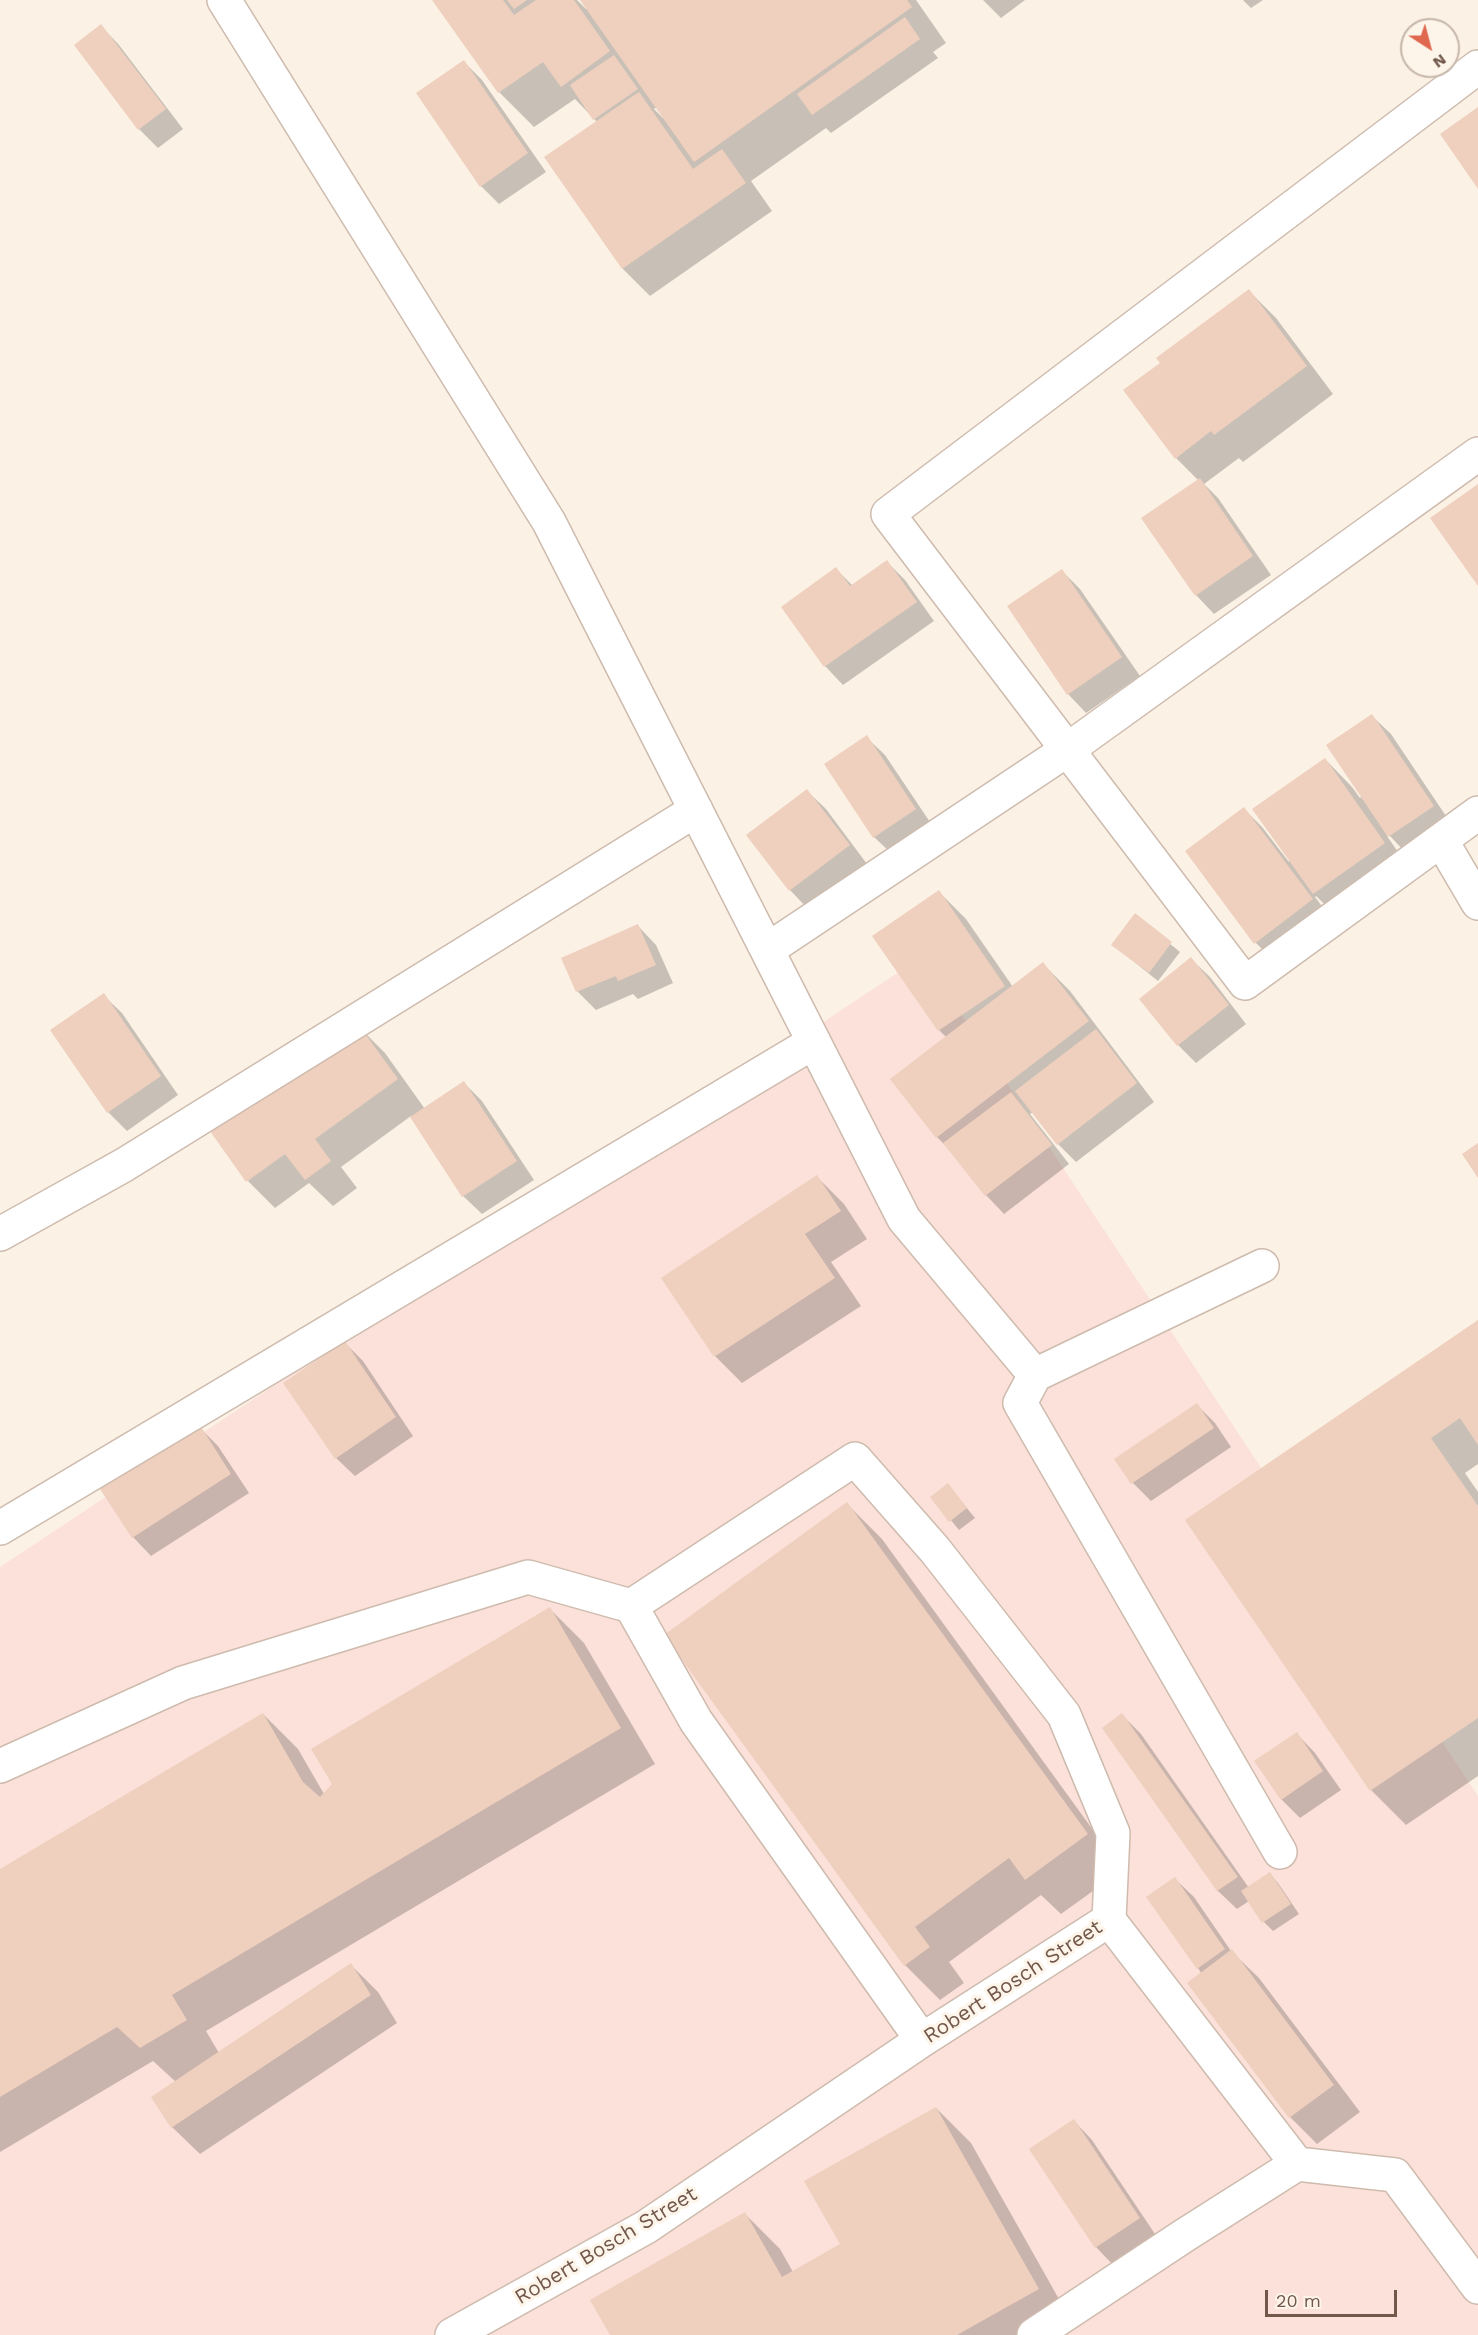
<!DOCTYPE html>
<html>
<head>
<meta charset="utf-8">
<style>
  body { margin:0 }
  #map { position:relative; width:1478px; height:2335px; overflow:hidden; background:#fbf1e4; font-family:"Work Sans",sans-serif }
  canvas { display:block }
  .north { position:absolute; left:1400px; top:18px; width:60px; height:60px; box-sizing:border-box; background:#fef5ea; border:2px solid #c6b6aa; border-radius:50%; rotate:144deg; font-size:16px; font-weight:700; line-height:24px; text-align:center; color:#72574b }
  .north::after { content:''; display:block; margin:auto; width:21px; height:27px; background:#df684f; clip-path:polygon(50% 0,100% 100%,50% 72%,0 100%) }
  .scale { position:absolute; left:1265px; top:2290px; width:132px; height:27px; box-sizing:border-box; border:3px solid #72574b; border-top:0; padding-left:8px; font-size:18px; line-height:21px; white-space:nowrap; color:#72574b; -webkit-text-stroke:4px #fef5ea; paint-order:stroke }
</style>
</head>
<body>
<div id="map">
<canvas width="1478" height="2335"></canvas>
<div class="north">N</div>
<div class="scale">20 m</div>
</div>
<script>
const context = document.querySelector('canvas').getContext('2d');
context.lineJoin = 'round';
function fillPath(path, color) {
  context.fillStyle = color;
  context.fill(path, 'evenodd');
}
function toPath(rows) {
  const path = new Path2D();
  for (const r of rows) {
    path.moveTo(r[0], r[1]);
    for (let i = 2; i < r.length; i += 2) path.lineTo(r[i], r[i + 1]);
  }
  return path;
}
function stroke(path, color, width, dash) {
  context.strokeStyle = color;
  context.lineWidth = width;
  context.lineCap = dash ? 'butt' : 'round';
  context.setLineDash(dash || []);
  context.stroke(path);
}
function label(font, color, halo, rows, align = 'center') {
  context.font = font + ' "Work Sans",sans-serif';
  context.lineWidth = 6;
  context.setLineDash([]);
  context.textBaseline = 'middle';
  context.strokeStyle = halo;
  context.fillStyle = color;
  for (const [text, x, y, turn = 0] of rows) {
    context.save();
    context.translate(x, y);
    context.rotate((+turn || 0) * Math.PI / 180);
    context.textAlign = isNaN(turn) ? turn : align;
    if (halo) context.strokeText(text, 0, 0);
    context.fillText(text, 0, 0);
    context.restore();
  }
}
fillPath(toPath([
  [923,956,1478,1796,1478,2335,0,2335,0,1567]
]), '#fbe1d9');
fillPath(toPath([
  [434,0,577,0,586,9,587,8,582,0,916,0,946,43,933,52,938,58,831,133,826,128,751,181,772,211,650,296,623,269,546,158,597,122,575,99,534,127,499,92],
  [657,107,664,116,663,118,654,109],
  [983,0,1025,0,1001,18],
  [1243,0,1263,0,1251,8],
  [101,26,119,45,183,129,158,148,139,129,76,45],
  [464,62,482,80,546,172,499,204,481,186],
  [1249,291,1276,318,1333,394,1243,462,1239,458,1204,484,1218,498,1271,575,1214,614,1196,595,1199,481,1176,458,1162,363],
  [887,562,905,580,934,621,843,685,825,666,836,569,853,586],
  [1062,571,1080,589,1140,676,1086,713,1068,694,1009,607],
  [1372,716,1391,734,1452,825,1408,855,1389,835,1387,836,1411,871,1341,920,1316,896,1315,897,1331,918,1274,961,1256,943,1244,809,1262,827,1289,862,1325,759,1352,787,1360,798,1362,796],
  [866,737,885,755,934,828,893,855,874,837],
  [807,791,826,809,867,864,808,909,790,890],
  [939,892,966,919,1013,987,1043,964,1070,991,1154,1102,1076,1162,1058,1144,1033,1112,1030,1114,1069,1164,1004,1214,986,1195,952,1152,937,1137,947,1038,939,1030,874,936],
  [1135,915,1180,952,1158,981,1113,945],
  [638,926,656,945,673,983,638,999,633,994,596,1010,578,992,563,959],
  [1191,959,1210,977,1246,1024,1196,1063,1178,1045],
  [103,995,122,1013,178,1095,127,1131,108,1112,52,1030],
  [358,1026,385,1053,425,1109,464,1083,482,1101,534,1180,482,1214,463,1196,411,1116,341,1167,357,1188,333,1206,309,1183,275,1208,248,1181],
  [817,1177,844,1204,867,1239,831,1262,861,1306,742,1383,715,1356],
  [1478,1322,1478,1464,1465,1473,1478,1492,1478,1776,1406,1825,1371,1790,1187,1520],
  [345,1343,363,1361,413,1436,355,1476,336,1458],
  [1197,1405,1215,1423,1231,1447,1151,1501,1133,1483,1117,1460],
  [199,1427,218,1446,249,1493,151,1556,133,1537],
  [948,1485,975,1518,959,1530,932,1497],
  [847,1504,882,1539,1122,1870,1061,1914,1041,1895,949,1962,964,1983,940,2000,905,1965,666,1635],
  [549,1608,584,1643,655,1764,206,2031,219,2053,351,1965,378,1992,397,2023,200,2154,172,2127,176,2082,153,2061,0,2152,0,1871,263,1714,298,1749,324,1794],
  [1122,1715,1141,1734,1249,1888,1270,1874,1278,1883,1299,1914,1273,1931,1264,1922,1249,1901,1237,1909,1218,1891,1104,1728],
  [1297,1734,1315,1753,1341,1790,1300,1818,1282,1800,1256,1762],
  [1175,1879,1194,1897,1231,1951,1259,1978,1360,2112,1317,2144,1290,2117,1198,1968],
  [936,2108,971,2143,1073,2324,1054,2335,612,2335,745,2214,780,2249,793,2272,842,2244],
  [1074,2121,1092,2140,1157,2237,1114,2266,1096,2247]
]), '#0003');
fillPath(toPath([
  [432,0,503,0,514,15,536,0,574,0,610,51,561,87,543,62,498,93],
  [507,0,527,0,514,9],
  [580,0,907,0,912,7,694,162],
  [905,17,920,39,812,115,797,94],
  [101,24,166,109,138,130,74,45],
  [614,55,638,89,593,120,570,85],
  [464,60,528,153,480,187,416,93],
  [639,92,693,169,722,149,746,183,622,269,544,157],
  [1478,107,1478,189,1440,134],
  [1249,289,1307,366,1214,435,1211,431,1175,459,1123,390,1160,363,1156,358],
  [1200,478,1253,556,1195,596,1141,518],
  [1478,484,1478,586,1430,518],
  [887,560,917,602,824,667,781,607,836,567,850,586],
  [1062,569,1122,657,1067,695,1007,606],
  [1372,714,1434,806,1388,837,1326,745],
  [867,735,916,809,873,838,824,764],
  [1325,758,1385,843,1313,894,1252,809],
  [807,789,850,845,789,891,746,835],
  [1244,807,1313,899,1254,944,1185,851],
  [939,890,1005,986,938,1031,872,936],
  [1135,913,1172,942,1149,973,1111,945],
  [638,924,656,965,618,981,616,976,576,992,561,958],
  [1191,957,1229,1005,1177,1046,1139,999],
  [1043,962,1089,1021,936,1138,890,1079],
  [104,993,161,1076,107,1113,50,1030],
  [358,1024,398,1079,315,1139,331,1161,305,1180,285,1154,246,1182,210,1131],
  [1096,1029,1137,1083,1057,1145,1015,1091],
  [464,1081,517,1161,462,1197,410,1117],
  [1011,1092,1052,1145,985,1196,943,1143],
  [1478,1143,1478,1178,1462,1154],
  [817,1175,841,1211,805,1234,835,1278,714,1357,661,1278],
  [1478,1320,1478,1445,1460,1418,1431,1438,1478,1506,1478,1718,1370,1791,1185,1520],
  [345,1341,396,1417,335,1459,283,1383],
  [1197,1403,1214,1428,1131,1484,1114,1459],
  [200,1425,231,1474,132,1538,100,1489],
  [948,1483,967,1508,949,1522,930,1497],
  [847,1502,1088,1834,1025,1880,1009,1858,915,1927,930,1947,904,1966,664,1635],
  [550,1607,621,1728,172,1995,187,2020,140,2048,117,2027,0,2097,0,1869,263,1713,303,1782,320,1797,332,1784,311,1749],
  [1122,1713,1238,1877,1217,1891,1102,1728],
  [1297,1732,1323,1771,1281,1800,1254,1761],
  [1270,1872,1291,1904,1262,1923,1241,1891],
  [1175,1877,1225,1949,1197,1969,1146,1897],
  [1232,1949,1334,2085,1289,2118,1187,1983],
  [351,1963,371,1995,171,2128,151,2097],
  [936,2107,1039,2289,957,2335,610,2335,590,2300,745,2212,782,2277,840,2244,804,2181],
  [1074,2119,1140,2218,1095,2248,1029,2149]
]), '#efcfbd');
const minor = toPath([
  [224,0,549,522,904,1219,1035,1375],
  [1478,67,888,514,1245,983,1478,813],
  [1441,840,1478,903],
  [767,950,1067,750,1478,454],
  [0,1234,124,1165,696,810],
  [1262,1266,1035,1375,1020,1403,1280,1852],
  [0,1528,814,1042],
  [631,1606,696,1721,922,2040],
  [0,1766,183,1683,528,1577,631,1606,855,1459,935,1550,1064,1715,1113,1833,1109,1920],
  [1297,2164,1395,2175,1478,2287],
  [452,2335,646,2227,922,2040,1109,1920,1297,2164,1185,2235,1034,2335]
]);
stroke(minor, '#cebbae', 36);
stroke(minor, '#fff', 33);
label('21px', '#72574b', '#fef5ea', [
  ["Robert Bosch Street",1013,1982,-33],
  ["Robert Bosch Street",606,2246,-31]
]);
</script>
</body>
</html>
